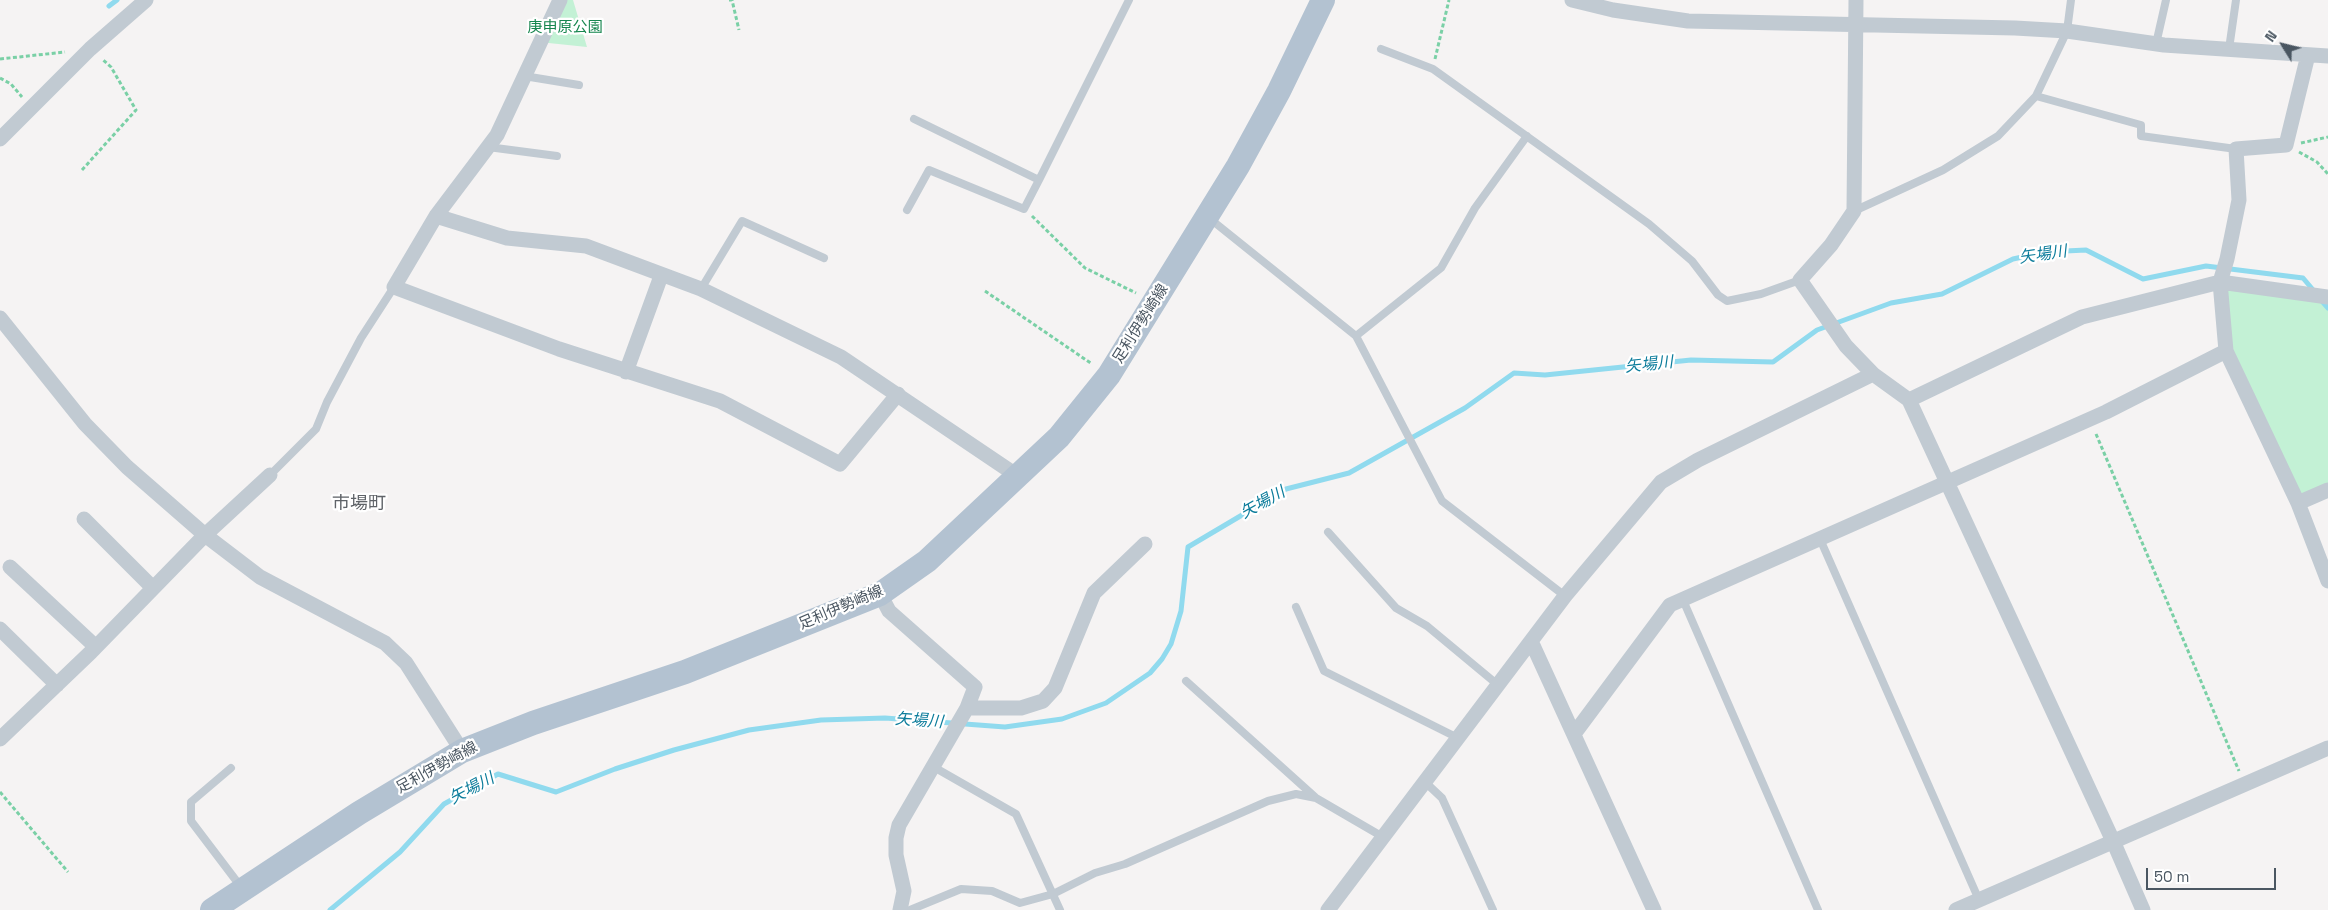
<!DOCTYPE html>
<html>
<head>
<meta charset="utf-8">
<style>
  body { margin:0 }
  #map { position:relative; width:2328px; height:910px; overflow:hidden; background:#f5f3f3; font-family:"Space Grotesk",sans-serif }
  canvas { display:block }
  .north { position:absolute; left:2258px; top:20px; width:50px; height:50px; -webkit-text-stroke:4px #fff; paint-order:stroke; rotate:306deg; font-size:14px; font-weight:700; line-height:20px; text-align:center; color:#4a5661 }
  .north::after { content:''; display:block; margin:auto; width:18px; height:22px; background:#4a5661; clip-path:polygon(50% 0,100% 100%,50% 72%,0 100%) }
  .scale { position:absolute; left:2146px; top:868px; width:130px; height:22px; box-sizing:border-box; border:2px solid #4a5661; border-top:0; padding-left:6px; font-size:15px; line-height:18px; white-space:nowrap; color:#4a5661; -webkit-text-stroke:4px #fff; paint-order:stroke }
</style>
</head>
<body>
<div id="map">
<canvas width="2328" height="910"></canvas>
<div class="north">N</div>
<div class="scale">50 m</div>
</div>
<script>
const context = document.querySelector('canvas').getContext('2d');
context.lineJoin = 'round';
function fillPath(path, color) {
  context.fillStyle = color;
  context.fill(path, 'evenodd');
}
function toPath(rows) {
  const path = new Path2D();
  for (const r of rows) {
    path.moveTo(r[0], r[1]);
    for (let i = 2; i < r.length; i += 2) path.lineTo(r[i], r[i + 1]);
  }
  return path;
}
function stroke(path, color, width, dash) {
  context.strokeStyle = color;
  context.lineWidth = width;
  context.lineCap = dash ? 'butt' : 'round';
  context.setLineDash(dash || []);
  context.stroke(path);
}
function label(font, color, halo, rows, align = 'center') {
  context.font = font + ' "Space Grotesk","Noto Sans JP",sans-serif';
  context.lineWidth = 4.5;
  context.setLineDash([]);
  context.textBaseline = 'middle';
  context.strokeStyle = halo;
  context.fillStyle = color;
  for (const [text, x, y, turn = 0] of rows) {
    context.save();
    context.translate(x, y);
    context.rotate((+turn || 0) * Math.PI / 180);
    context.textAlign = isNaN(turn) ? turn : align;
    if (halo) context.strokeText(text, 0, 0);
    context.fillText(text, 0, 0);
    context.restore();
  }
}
fillPath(toPath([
  [560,0,573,0,587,47,539,42],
  [2220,282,2328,297,2328,490,2298,503,2226,351]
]), '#c3f1d5');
stroke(toPath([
  [109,6,117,0],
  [2321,300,2328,308],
  [330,910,400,852,444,804,498,774,556,792,615,769,674,750,749,730,821,720,885,718,1005,727,1062,719,1106,703,1150,673,1162,659,1171,644,1181,611,1188,547,1286,489,1349,473,1465,408,1514,373,1545,375,1691,360,1773,362,1817,330,1891,303,1942,294,2013,259,2045,252,2086,250,2143,279,2206,266,2303,278,2314,291]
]), '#90daee', 5);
stroke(toPath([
  [729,0,732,0,739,30],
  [0,59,65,52],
  [1435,59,1449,0],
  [0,78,11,84,22,97],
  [2301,143,2328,137],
  [2299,152,2317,162,2328,174],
  [82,170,136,110,111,67,102,59],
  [1032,216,1085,268,1136,293],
  [985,291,1092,364],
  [2096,434,2239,771],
  [0,792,68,872]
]), '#7ad0a6', 3, [4, 2.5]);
stroke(toPath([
  [2156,44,2166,0],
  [1381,49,1433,69,1649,224,1692,261,1718,295,1727,301,1761,294,1800,280],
  [2229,49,2236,0],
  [524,76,579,85],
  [2036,96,2141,125,2141,136,2236,149],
  [914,119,1039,180,1129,0],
  [488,147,557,156],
  [907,210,929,170,1024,209,1039,180],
  [1854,211,1943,170,1998,136,2036,96,2067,31,2071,0],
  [1209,218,1356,336,1442,501,1565,596],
  [701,289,742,221,824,258],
  [1356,336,1441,268,1475,208,1527,136],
  [270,475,316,429,327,402,361,338,394,287],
  [1328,532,1396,608,1427,626,1498,685],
  [1820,539,1979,900],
  [1683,600,1818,910],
  [1296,607,1324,671,1458,738],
  [1186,681,1315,797],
  [932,766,1016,814,1060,910],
  [231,768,191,802,191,821,241,887],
  [1425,782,1442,798,1493,910],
  [910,910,961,889,992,891,1020,903,1053,894,1095,873,1125,864,1268,801,1296,794,1316,798,1383,837]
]), '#c1cad2', 8);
stroke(toPath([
  [560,0,497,135,436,216,394,287,559,349,720,401,840,464,898,394],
  [1572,0,1613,10,1688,21,2015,28,2067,31,2164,45,2328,56],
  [1856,0,1854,211,1831,245,1800,280,1846,346,1873,374,1909,400,2113,841,2143,910],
  [2308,55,2286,145,2236,149,2239,200,2227,259,2220,282,2226,351,2298,503,2328,581],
  [0,139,90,49,146,0],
  [436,216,507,238,586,246,701,289,841,357,1019,477],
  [0,318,85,424,127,467,205,535,260,577,385,643,406,663,462,751],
  [626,372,661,276],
  [1909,400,2082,317,2220,282,2328,297],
  [2298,503,2328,490],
  [84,519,153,588],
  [10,567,96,647],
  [880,594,889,611,975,687,967,708,899,825,896,838,896,855,904,891,900,910],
  [0,629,57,685],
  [1531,641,1654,910],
  [967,708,1021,708,1043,701,1055,688,1094,593,1145,544],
  [1574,734,1670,605,2106,412,2226,351],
  [0,739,91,652,205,535,270,475],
  [1328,910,1565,596,1661,482,1698,460,1873,374],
  [1956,910,2328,748]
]), '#c1cad2', 15);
stroke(toPath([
  [212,910,359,813,462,751,533,723,685,672,880,594,927,561,1059,437,1109,375,1238,166,1279,91,1323,0]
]), '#b3c2d1', 24);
label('15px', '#17864f', '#fff', [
  ["庚申原公園",565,28]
]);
label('15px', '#4a5661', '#fff', [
  ["足利伊勢崎線",1141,324,-58],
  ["足利伊勢崎線",841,608,-23],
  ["足利伊勢崎線",437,768,-29]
]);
label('italic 16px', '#0c7c9b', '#fff', [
  ["矢場川",2043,255,-8],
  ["矢場川",1649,365,-6],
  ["矢場川",1263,503,-29],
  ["矢場川",919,721,4],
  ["矢場川",472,789,-28]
]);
label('18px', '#5f6368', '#fff', [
  ["市場町",359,504]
]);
</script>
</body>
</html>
